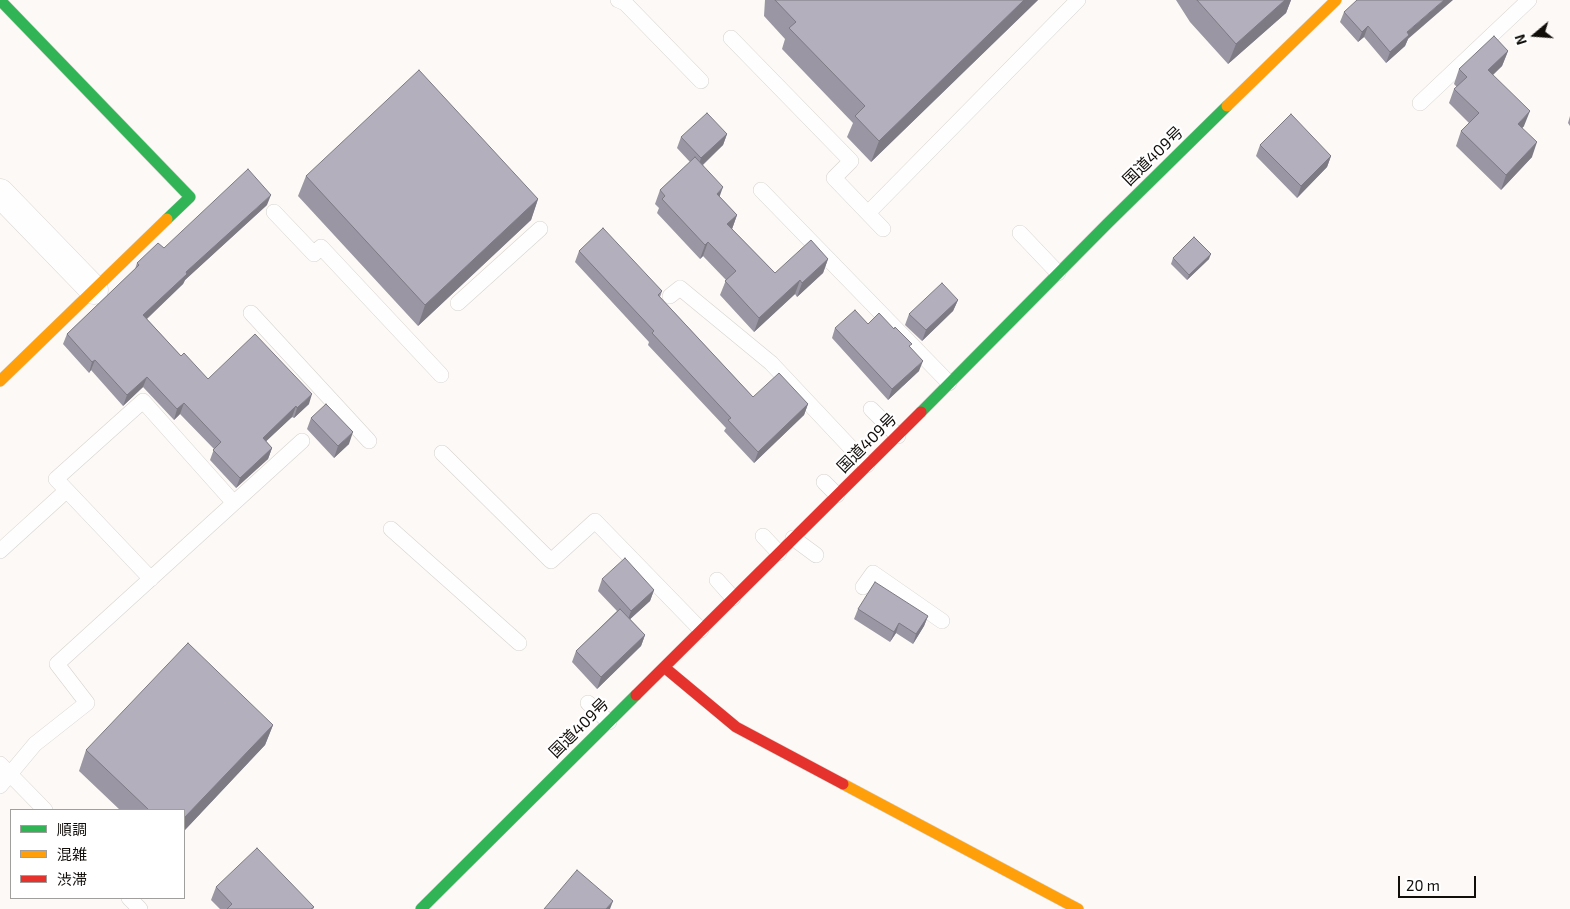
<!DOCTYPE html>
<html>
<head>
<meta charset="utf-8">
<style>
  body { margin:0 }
  #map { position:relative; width:1570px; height:909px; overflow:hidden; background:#fcf9f6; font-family:"Exo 2","Noto Sans JP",sans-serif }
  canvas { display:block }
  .legend { position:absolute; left:10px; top:809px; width:175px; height:90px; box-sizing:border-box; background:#fff; border:1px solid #a09f9d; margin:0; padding:6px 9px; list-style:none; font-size:15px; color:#110e0a }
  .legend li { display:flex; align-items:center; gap:10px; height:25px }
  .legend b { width:25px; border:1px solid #a09f9d }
  .north { position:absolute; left:1510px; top:10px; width:50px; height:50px; -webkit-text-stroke:4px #fff; paint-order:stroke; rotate:252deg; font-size:14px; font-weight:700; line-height:20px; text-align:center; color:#110e0a }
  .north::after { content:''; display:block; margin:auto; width:18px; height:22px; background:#110e0a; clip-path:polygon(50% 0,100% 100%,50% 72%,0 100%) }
  .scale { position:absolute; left:1398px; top:876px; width:78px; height:22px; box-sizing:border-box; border:2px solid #110e0a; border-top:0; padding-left:6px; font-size:15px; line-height:18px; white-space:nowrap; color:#110e0a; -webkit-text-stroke:4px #fff; paint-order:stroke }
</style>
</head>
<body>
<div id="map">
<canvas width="1570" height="909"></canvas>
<ul class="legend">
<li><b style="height:6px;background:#30b455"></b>順調</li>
<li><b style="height:6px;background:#ff9f0a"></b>混雑</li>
<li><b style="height:6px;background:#e5322d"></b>渋滞</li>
</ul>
<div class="north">N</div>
<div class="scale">20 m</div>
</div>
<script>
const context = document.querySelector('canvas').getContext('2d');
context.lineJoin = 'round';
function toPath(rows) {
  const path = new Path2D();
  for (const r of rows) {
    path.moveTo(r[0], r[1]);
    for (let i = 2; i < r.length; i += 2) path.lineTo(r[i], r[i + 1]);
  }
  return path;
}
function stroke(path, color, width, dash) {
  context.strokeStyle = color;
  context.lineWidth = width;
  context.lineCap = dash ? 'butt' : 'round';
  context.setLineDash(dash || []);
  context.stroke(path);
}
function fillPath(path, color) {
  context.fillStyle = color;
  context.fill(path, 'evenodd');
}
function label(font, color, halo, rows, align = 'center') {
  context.font = font + ' "Exo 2","Noto Sans JP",sans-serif';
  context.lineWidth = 4.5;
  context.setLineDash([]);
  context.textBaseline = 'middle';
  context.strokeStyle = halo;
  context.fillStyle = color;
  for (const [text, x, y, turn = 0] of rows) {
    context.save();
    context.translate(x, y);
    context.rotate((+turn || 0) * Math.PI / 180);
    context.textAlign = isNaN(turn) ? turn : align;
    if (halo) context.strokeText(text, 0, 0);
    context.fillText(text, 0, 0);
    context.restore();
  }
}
const lane = toPath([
  [618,0,625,3,701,81],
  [731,38,851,161,834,178,883,229],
  [1420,103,1529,0],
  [761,190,949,383],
  [274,212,314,254,321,247,441,375],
  [868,213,1078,0],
  [1020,233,1058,273],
  [670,296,680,288,771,363,867,465],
  [458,303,540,229],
  [251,313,369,441],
  [871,409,898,436],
  [442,453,551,561,595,521,701,630],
  [824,482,837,495],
  [391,529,519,643],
  [763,536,779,553],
  [793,538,816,555],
  [0,551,66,491],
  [151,579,56,479,143,401,234,503],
  [717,580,733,598],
  [863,587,873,573,942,621],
  [588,703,609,722],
  [0,764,45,810],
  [0,786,35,744,87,703,57,664,302,441],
  [129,898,140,909]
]);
const street = toPath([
  [0,193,94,290]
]);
const fast = toPath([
  [0,0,190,197,167,219],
  [921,412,1107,224,1227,106],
  [421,909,636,695]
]);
const slow = toPath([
  [1227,106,1336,0],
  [0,381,167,219],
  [843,784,1078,909]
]);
const jam = toPath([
  [664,667,736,727,843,784],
  [636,695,921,412]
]);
stroke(lane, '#d7d3cf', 16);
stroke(street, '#d7d3cf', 29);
stroke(fast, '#d7d3cf', 12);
stroke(slow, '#d7d3cf', 12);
stroke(jam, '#d7d3cf', 12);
stroke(lane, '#fffefe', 15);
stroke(street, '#fffefe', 28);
stroke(fast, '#30b455', 11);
stroke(slow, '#ff9f0a', 11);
stroke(jam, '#e5322d', 11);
fillPath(toPath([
  [765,0,1038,0,871,162,847,137,853,123,782,49,785,39,764,16],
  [1176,0,1291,0,1286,13,1228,64,1190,22],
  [1344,12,1408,39,1405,46,1386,63,1364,37,1358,42,1340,22],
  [1508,51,1502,66,1493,75,1524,126,1522,128,1532,157,1501,190,1456,146,1461,131,1469,123,1449,103,1454,89,1457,87,1454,84,1459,69],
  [1570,116,1570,126,1568,123],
  [727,134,723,145,703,165,720,197,737,215,732,229,775,273,828,259,823,273,797,297,795,294,754,332,720,295,726,280,703,256,700,259,657,213,659,208,655,204,660,190,690,162,677,148,681,137],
  [1260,145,1331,156,1327,167,1297,198,1256,156],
  [306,176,538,199,531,220,418,326,298,196],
  [267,205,185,280,183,284,147,319,181,356,208,379,309,404,294,418,292,417,266,441,272,448,268,459,236,488,210,460,214,449,180,414,174,420,143,387,123,406,91,370,89,373,63,344,67,334,135,269,137,263,164,248],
  [579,251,662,291,660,297,753,397,808,404,804,415,754,463,724,431,726,428,648,345,649,342,575,262],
  [1173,258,1209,259,1187,280,1171,264],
  [958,300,953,311,922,341,905,325,909,314],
  [868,324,910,347,919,371,888,400,832,338,835,328],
  [311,418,349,444,334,458,307,429],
  [602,579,654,590,650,601,630,619,645,635,641,646,597,689,572,662,576,651,617,611,598,591],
  [858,609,928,616,924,626,913,644,896,633,890,642,854,619],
  [273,725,265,745,184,831,184,810,120,810,79,771,86,750],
  [216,887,314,907,313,909,220,909,211,900]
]), '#9a96a3');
fillPath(toPath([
  [1024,0,1038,0,871,162,879,141],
  [1285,0,1291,0,1286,13,1228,64,1236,44],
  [1444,0,1453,0,1408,39,1405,46,1386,63,1390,52,1407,32],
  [1368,26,1364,37,1358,42,1362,32],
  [1508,51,1502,66,1482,85,1488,70],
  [1530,111,1524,126,1512,139,1518,124],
  [727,134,723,145,697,170,701,158],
  [1537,142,1532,157,1501,190,1506,175],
  [1331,156,1327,167,1297,198,1301,186],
  [723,187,718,201,717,194],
  [271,195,267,205,185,280,183,284,139,326,143,315,186,272],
  [538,199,531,220,418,326,425,305],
  [737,215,732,229,727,224],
  [708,242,703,256,700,259,705,245],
  [1211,254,1209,259,1187,280,1189,275],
  [828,259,823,273,797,297,802,283],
  [800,280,795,294,754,332,759,318],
  [958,300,953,311,922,341,926,330],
  [95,360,91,370,89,373,92,362],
  [923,361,919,371,888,400,892,389],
  [147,377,143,387,123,406,127,395],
  [312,394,309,404,294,418,297,408],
  [184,403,180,414,174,420,177,409],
  [808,404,804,415,754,463,758,452],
  [296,406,292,417,259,448,263,438],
  [353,432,349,444,334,458,338,446],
  [272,448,268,459,236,488,240,478],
  [654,590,650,601,627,622,631,611],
  [928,616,924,626,913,644,916,634],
  [899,623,896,633,890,642,894,632],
  [645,635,641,646,597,689,601,677],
  [273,725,265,745,184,831,184,818],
  [613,901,610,909,606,909]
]), '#7d7a84');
const building = toPath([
  [775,0,1024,0,879,141,855,116,865,106,789,28,796,22,775,0],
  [1197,0,1285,0,1236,44,1197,0],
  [1357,0,1444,0,1407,32,1409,35,1390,52,1368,26,1362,32,1344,12,1357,0],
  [1494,36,1508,51,1488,70,1530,111,1518,124,1537,142,1506,175,1461,131,1479,113,1454,89,1467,77,1459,69,1494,36],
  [419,70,538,199,425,305,306,176,419,70],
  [707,113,727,134,701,158,681,137,707,113],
  [1291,114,1331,156,1301,186,1260,145,1291,114],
  [695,157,723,187,717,194,737,215,727,224,775,273,811,240,828,259,802,283,800,280,759,318,725,281,736,271,708,242,705,245,662,199,665,196,660,190,695,157],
  [248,169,271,195,186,272,187,274,143,315,181,356,184,353,208,379,255,334,312,394,297,408,296,406,263,438,272,448,240,478,213,450,221,442,184,403,177,409,147,377,127,395,95,360,92,362,67,334,139,265,137,263,158,243,164,248,248,169],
  [603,228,662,291,658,295,753,397,779,373,808,404,758,452,728,420,731,418,652,333,654,331,579,251,603,228],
  [1194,237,1211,254,1189,275,1173,258,1194,237],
  [942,283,958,300,926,330,909,314,942,283],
  [855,310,868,324,879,313,894,329,895,327,912,344,909,346,923,361,892,389,835,328,855,310],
  [326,404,353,432,338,446,311,418,326,404],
  [625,558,654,590,631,611,602,579,625,558],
  [875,582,928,616,916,634,899,623,894,632,858,609,875,582],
  [620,609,645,635,601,677,576,651,620,609],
  [188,643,273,725,184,818,184,810,149,810,86,750,188,643],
  [257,848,314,907,311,909,227,909,232,904,216,887,257,848],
  [577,870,613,901,606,909,544,909,577,870]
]);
fillPath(building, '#b3afbd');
stroke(building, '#7d7a84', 1);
label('16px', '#110e0a', '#fff', [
  ["国道409号",1153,156,-44],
  ["国道409号",867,443,-45],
  ["国道409号",579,728,-45]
]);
</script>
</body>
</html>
